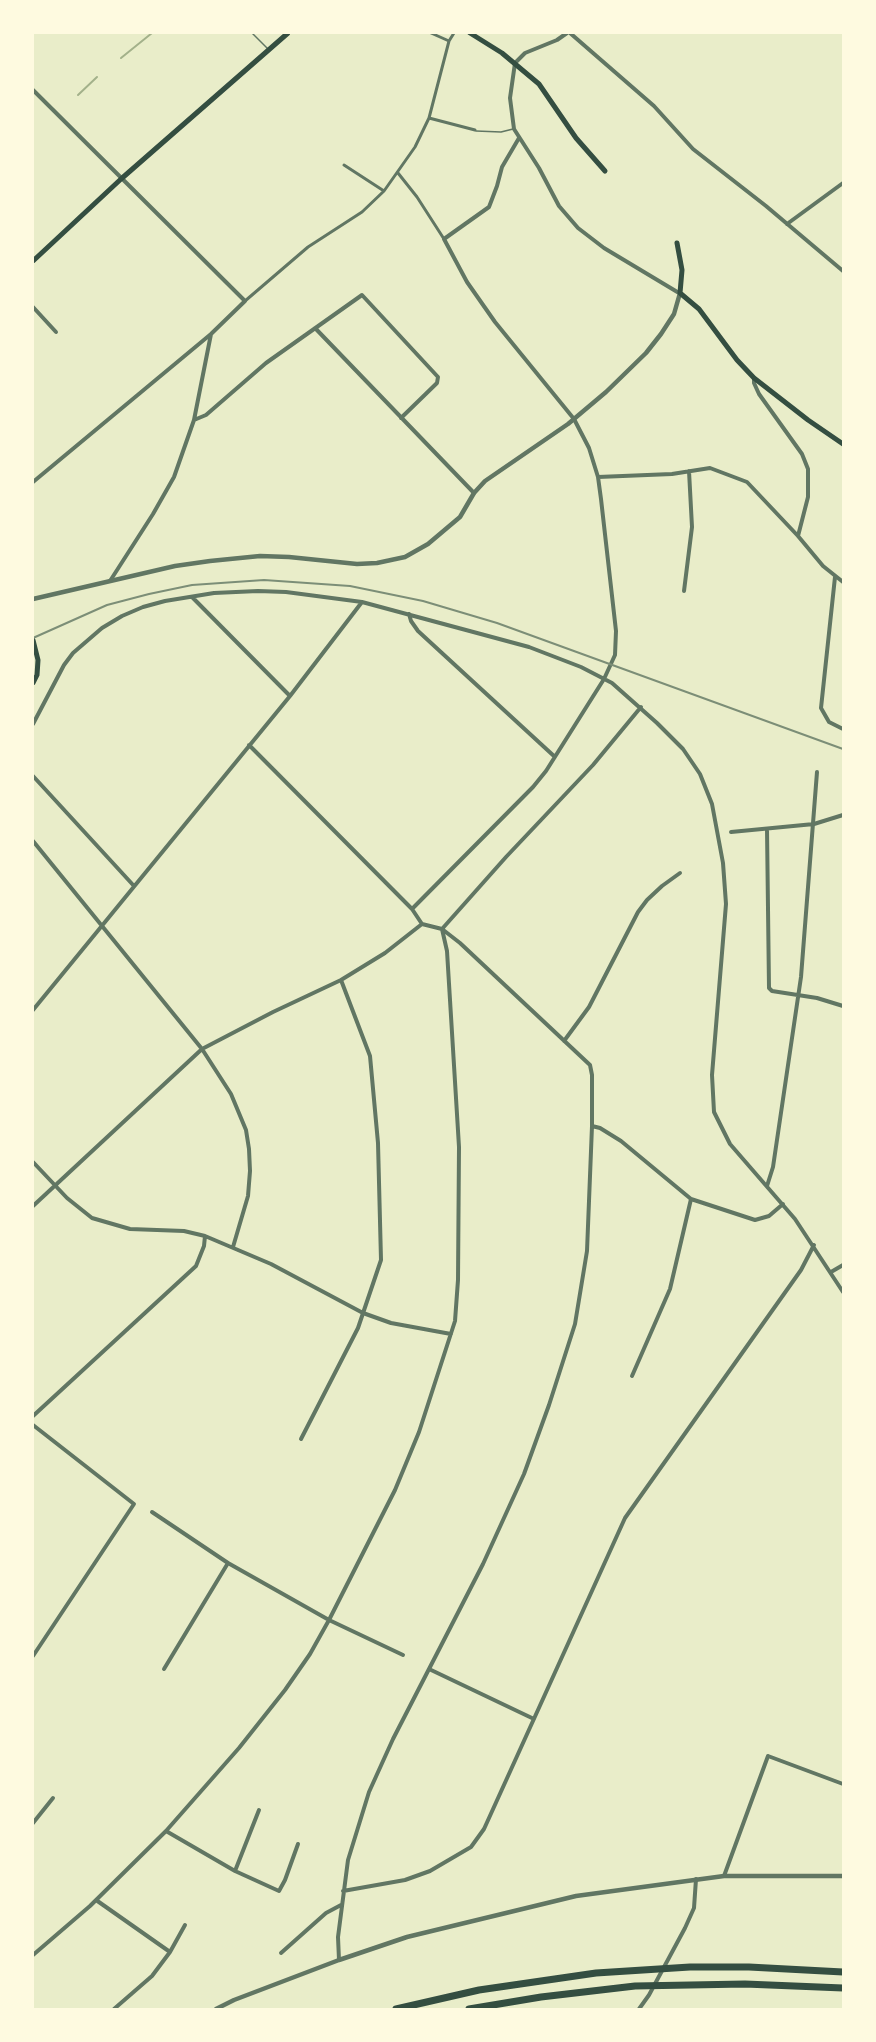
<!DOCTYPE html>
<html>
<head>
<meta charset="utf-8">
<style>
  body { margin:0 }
  #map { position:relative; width:876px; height:2042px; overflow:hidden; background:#e9edc9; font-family:Raleway,sans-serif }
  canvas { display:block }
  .frame { position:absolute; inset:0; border:34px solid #fefae0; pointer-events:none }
</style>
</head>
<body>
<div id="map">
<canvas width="876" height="2042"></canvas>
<div class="frame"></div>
</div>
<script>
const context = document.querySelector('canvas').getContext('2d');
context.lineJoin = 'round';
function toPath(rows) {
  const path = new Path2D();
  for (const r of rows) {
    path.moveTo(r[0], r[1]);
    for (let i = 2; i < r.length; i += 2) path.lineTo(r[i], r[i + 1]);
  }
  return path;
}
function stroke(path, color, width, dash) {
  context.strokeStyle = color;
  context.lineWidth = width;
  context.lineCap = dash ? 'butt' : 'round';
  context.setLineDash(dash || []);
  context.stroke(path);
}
stroke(toPath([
  [121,58,152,33],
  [78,95,97,77]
]), '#a3b18a', 2);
stroke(toPath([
  [252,33,268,49],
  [476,131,501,132,513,129]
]), '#617663', 1.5);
stroke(toPath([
  [431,33,449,41],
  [429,118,475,130],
  [344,165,384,191],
  [398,173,417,197,444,239],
  [245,301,308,247,362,212,384,191,415,147,429,118,449,41,454,33]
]), '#617663', 3);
stroke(toPath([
  [567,33,557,40,525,53,515,63,510,98,514,129,539,168,559,206,578,228,604,248,679,293],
  [570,33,654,106,693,149,766,206,843,271],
  [33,90,245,301,211,334,33,482],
  [787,224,843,183],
  [33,307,56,332],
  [315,328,474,493],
  [754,378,754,383,759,394,802,454,808,469,808,497,798,536],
  [194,420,206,415,266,363,362,295,438,377,437,383,401,418],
  [598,477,672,474,710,468,747,482,798,536,823,566,843,582],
  [835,577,821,708,829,722,843,729],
  [110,581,153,514,174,477,194,420,211,334],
  [684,591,692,527,689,471],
  [192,597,290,696],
  [409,614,411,621,418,631,555,757],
  [33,724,64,665,73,653,102,628,122,616,143,607,165,601,214,593,258,591,286,592,362,602,529,647,581,667,612,683,657,723,683,749,700,774,712,804,723,863,726,904,712,1075,714,1112,730,1144,795,1219,843,1292],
  [249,745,412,909,422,924],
  [33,776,134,886],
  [767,829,769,988,772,991,817,998,843,1006],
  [731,832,814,824,843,815],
  [33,841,202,1049,231,1094,246,1130,249,1149,250,1171,248,1196,233,1247],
  [412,909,533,787,546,771,604,679,615,655,616,631,601,499,598,477,589,448,574,419,495,322,467,282,444,239,489,207,497,186,502,167,519,138],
  [442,929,506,857,593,765,641,707],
  [33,1010,290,696,362,602],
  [564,1041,589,1007,638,912,647,900,662,886,680,873],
  [592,1126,600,1128,621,1141,691,1199,755,1220,769,1216,783,1204],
  [33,1162,67,1198,92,1218,130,1229,184,1231,205,1236,271,1264,363,1313,391,1323,451,1334],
  [767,1186,773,1167,801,977,817,772],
  [33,1206,202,1049,273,1012,341,980,385,953,422,924],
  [831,1272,843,1265],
  [632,1376,670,1289,691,1199],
  [33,1416,196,1266,204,1246,205,1236],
  [33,1425,134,1504,33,1656],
  [301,1439,358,1328,381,1260,378,1143,370,1056,341,980],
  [152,1512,228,1563],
  [164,1669,228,1563,329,1620,403,1655],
  [429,1669,534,1719],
  [33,1823,53,1798],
  [166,1831,235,1871,259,1810],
  [235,1871,279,1891,285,1880,298,1844],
  [724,1876,768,1756,843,1784],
  [343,1891,405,1880,430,1871,471,1847,484,1829,625,1518,801,1270,814,1245],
  [96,1900,170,1952,185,1925],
  [281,1953,326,1913,341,1905],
  [33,1955,90,1906,166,1831,239,1748,285,1690,310,1654,329,1620,395,1490,419,1432,455,1321,458,1280,459,1147,447,951,442,929],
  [339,1960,338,1937,348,1860,369,1792,393,1739,483,1564,524,1474,549,1405,575,1324,587,1251,592,1126,592,1075,590,1065,460,943,442,929,422,924],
  [114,2009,152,1976,170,1952],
  [639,2009,649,1995,685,1928,694,1908,696,1879]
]), '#617663', 4);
stroke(toPath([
  [33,599,175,566,210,561,260,556,289,557,357,564,377,563,405,557,428,544,460,517,474,493,485,481,568,424,606,392,646,353,661,334,674,314,680,293],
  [216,2009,234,2000,339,1960,407,1937,576,1896,724,1876,843,1876]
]), '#617663', 4.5);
stroke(toPath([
  [470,33,502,53,539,84,576,138,605,171],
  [677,243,682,270,680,293,699,309,737,360,754,378,808,420,843,444],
  [33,261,121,179,288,33],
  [33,640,38,660,37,675,33,683]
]), '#344e41', 5);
stroke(toPath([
  [396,2009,479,1990,596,1973,690,1967,749,1967,843,1972],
  [469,2009,541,1997,635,1986,745,1984,843,1988]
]), '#344e41', 7);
stroke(toPath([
  [33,638,107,605,149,594,192,585,264,580,350,586,423,601,497,623,843,749]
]), '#7c8e77', 2);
</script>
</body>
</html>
